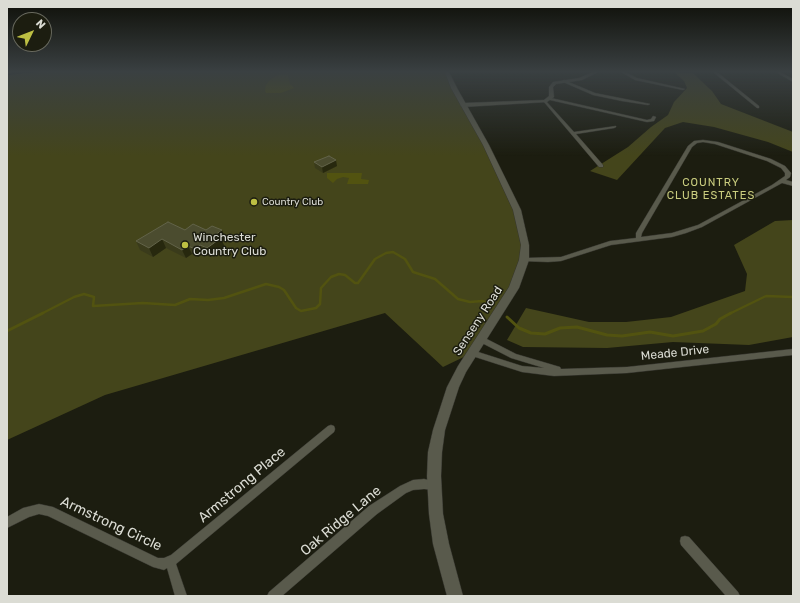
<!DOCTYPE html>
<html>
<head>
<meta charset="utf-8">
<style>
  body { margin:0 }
  #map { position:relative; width:800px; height:603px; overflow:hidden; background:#1c1d10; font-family:Rubik,sans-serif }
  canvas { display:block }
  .frame { position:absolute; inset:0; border:8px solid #dbdcd4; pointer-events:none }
  .north { position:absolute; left:12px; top:12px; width:40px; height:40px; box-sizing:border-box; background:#1c1d10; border:1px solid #68695e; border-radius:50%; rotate:47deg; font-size:11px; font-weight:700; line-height:16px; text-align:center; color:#dbdcd4 }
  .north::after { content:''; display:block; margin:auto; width:14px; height:18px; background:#bdbf43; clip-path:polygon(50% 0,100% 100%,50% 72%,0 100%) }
</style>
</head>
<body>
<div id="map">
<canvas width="800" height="603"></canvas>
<div class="frame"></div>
<div class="north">N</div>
</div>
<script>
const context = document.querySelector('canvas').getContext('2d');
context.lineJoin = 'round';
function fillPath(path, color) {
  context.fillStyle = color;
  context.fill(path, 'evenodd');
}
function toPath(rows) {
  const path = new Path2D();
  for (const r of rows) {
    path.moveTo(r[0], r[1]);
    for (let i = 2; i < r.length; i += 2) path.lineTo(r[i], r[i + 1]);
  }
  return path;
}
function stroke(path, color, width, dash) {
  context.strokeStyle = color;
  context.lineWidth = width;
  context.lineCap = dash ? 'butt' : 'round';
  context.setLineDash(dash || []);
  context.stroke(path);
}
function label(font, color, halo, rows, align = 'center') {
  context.font = font + ' Rubik,sans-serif';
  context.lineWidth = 3;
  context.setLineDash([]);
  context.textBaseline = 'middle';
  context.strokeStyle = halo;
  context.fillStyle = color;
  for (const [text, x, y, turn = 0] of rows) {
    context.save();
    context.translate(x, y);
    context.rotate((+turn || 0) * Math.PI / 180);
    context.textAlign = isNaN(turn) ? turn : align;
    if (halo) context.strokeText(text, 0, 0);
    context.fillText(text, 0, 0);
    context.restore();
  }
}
fillPath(toPath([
  [38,72,447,72,481,136,523,231,518,280,472,353,443,367,385,313,105,395,7,440,7,75],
  [674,72,693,73,712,91,721,104,793,132,793,152,768,142,714,127,683,122,665,128,617,180,590,171,628,147,651,127,668,115,674,102,687,88,684,81],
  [793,220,793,337,749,345,673,342,607,348,523,347,507,340,526,308,589,322,626,322,671,317,745,291,747,274,734,245,775,221]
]), '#44451b');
fillPath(toPath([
  [285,73,288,74,290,84,294,88,281,93,266,93,265,91,266,85,269,81,276,76],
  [327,173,362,173,361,179,369,180,368,184,347,184,349,178,343,177,337,179,333,183,327,178]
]), '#525310');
stroke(toPath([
  [41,314,74,297,84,294,94,297,93,306,143,303,175,305,190,299,208,300,224,298,266,284,279,287,284,290,296,308,301,311,316,308,320,304,321,288,331,277,339,274,345,275,355,283,358,283,375,259,386,253,393,252,405,259,413,272,435,279,458,299,470,302,482,301,489,304],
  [729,314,766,296,793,297]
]), '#525310', 2.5);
stroke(toPath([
  [507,317,519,328,531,333,545,334,560,328,577,327,607,335,622,336,650,332,673,336,703,331,716,324,720,319,731,313],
  [7,331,43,313]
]), '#525310', 3);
const minor = toPath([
  [621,72,625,72,637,78,685,89,683,90,635,80,621,72],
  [713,72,717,72,759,106,759,108,757,108,713,72],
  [776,72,780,72,793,79,793,82,776,72],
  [564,80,595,93,650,104,648,105,622,101,593,95,563,82,562,81,564,80],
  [551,98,647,120,651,119,653,116,656,117,654,121,647,122,550,100,550,98,551,98],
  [545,100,574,132,616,126,616,127,614,128,576,134,603,165,603,167,599,167,544,102,544,100,545,100],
  [703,140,718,142,771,159,785,166,791,173,790,177,786,180,793,182,793,186,782,183,702,227,686,233,672,237,611,245,561,261,548,262,522,261,521,260,522,259,524,258,561,257,610,241,636,238,636,233,688,146,694,141,703,140],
  [703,142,715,144,767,161,781,168,785,173,785,176,772,185,698,225,672,233,641,237,642,233,692,147,697,143,703,142],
  [481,336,516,354,560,367,561,369,627,367,793,349,793,355,627,373,554,376,522,372,469,355,468,353,469,351,472,350,522,366,544,368,511,358,478,341,477,339,478,337,481,336],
  [331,425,334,426,335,429,334,432,176,564,187,596,175,596,167,568,164,570,153,567,48,516,39,514,29,517,7,528,7,517,23,508,39,504,53,507,158,558,164,558,171,555,328,426,331,425],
  [424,479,437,482,439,485,437,488,434,490,424,489,413,490,406,493,377,514,282,596,267,596,269,592,369,506,400,486,413,480,424,479],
  [685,536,689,537,738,592,740,596,726,596,681,545,680,541,681,537,685,536]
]);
const tertiary = toPath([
  [593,72,598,72,582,80,556,84,553,87,554,97,547,102,463,107,460,105,463,103,544,100,549,96,549,87,553,82,579,78,593,72]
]);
const secondary = toPath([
  [445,72,449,72,457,88,489,145,521,210,529,245,529,260,519,288,466,372,459,387,445,430,442,452,441,476,443,514,449,544,463,596,447,596,433,544,429,514,427,476,428,452,433,430,447,387,458,366,509,287,519,260,521,245,513,210,483,145,451,88,445,72]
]);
const motorway = toPath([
  [7,72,11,72,7,74,7,72]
]);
stroke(minor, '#36362f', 1);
stroke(tertiary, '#36362f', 1);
stroke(secondary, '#36362f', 1);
stroke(motorway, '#36362f', 1);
fillPath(minor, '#595a4c');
fillPath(tertiary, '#595a4c');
fillPath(secondary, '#595a4c');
fillPath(motorway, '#acae36');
fillPath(toPath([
  [314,162,337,166,323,173,315,168],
  [185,230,226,239,222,241,225,247,210,257,203,254,198,257,192,254,186,258,166,248,153,257,140,250,136,241]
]), '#3a3b1b');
fillPath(toPath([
  [336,160,337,166,323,173,322,167],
  [222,230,226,239,222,241,225,247,210,257,207,248,215,235],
  [162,239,166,248,153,257,149,248],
  [200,245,203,254,198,257,195,249],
  [188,246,192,254,186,258,182,250]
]), '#27280e');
const building = toPath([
  [329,156,336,160,322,167,314,162,329,156],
  [168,222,185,230,193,224,206,230,212,226,222,230,215,235,221,238,207,248,200,245,195,249,188,246,182,250,162,239,149,248,136,241,168,222]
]);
fillPath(building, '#4b4c2f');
stroke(building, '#626349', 1);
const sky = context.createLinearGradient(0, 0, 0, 156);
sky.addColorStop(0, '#0f1009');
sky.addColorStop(0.46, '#3a4042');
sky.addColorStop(1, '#3a404200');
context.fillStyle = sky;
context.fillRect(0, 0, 800, 156);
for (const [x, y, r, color] of [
  [254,202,4,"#bdbf43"],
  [185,245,4,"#bdbf43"]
]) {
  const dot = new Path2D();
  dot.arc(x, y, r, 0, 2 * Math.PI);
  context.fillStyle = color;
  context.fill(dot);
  stroke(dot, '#1c1d10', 1.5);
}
label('10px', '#dbdcd4', '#1c1d10', [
  ["Country Club",262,202]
], 'left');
context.letterSpacing = '1px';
label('11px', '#cacd7f', '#1c1d10', [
  ["COUNTRY",711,183],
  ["CLUB ESTATES",711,196]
]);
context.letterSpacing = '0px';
label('12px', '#dbdcd4', '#1c1d10', [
  ["Winchester",193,238],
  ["Country Club",193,252]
], 'left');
label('12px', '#dbdcd4', '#1c1d10', [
  ["Senseny Road",478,321,-57],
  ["Meade Drive",675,353,-6]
]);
label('14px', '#dbdcd4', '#1c1d10', [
  ["Armstrong Place",242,485,-40],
  ["Oak Ridge Lane",341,521,-40],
  ["Armstrong Circle",111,524,25]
]);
</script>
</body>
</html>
